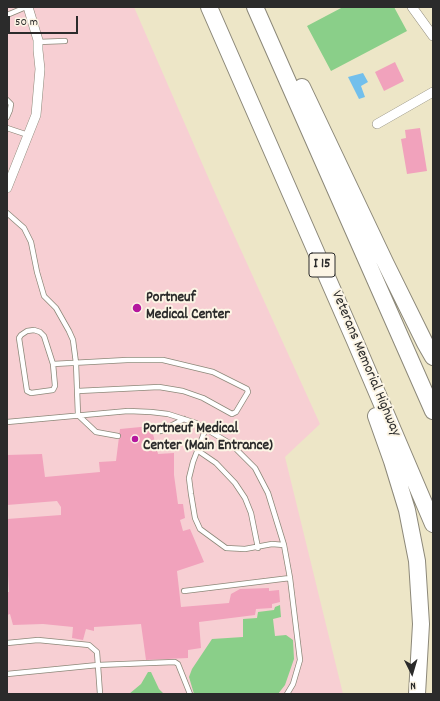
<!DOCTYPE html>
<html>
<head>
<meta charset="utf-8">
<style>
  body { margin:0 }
  #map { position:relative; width:440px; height:701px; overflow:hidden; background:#ede6c7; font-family:Dekko,sans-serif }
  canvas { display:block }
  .frame { position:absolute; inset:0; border:8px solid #2b2b2b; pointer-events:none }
  .north { position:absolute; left:392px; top:653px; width:40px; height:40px; -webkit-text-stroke:3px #fcf5e5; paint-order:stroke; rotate:175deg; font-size:11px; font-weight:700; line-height:16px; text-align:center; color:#2b2b2b }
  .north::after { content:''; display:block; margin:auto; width:14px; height:18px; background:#2b2b2b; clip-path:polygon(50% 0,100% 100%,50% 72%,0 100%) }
  .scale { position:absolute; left:8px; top:16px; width:70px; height:18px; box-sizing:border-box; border:2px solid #2b2b2b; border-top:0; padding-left:5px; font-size:12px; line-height:14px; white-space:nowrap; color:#2b2b2b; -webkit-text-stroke:3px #fcf5e5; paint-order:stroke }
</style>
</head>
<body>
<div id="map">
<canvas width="440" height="701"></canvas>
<div class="frame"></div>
<div class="north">N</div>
<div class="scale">50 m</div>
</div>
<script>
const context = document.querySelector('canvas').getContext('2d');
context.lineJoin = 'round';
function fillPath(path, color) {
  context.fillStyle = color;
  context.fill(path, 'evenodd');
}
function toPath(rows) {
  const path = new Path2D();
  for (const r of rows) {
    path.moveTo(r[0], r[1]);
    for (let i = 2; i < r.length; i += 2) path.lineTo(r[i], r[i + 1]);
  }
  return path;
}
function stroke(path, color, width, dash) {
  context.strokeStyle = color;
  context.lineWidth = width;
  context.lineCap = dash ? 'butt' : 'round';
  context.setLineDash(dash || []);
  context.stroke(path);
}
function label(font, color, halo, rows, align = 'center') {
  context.font = font + ' Dekko,sans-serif';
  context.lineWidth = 4;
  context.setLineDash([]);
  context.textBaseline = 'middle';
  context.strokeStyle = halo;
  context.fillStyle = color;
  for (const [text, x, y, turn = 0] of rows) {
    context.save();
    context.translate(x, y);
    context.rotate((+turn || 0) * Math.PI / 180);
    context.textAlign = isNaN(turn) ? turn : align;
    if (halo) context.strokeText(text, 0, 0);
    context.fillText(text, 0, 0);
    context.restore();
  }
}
fillPath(toPath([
  [7,7,134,7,215,193,320,424,285,457,343,694,7,694]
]), '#f7cfd3');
fillPath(toPath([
  [343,7,394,7,407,31,331,71,307,26],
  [280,605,281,617,273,619,275,636,286,635,293,640,294,659,285,685,278,694,194,694,189,677,192,669,212,639,243,637,243,619,257,618,258,612,274,610,275,607],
  [148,672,151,672,159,689,164,694,129,694,141,684]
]), '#8acf89');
fillPath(toPath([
  [363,73,368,82,361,86,365,97,359,99,348,77]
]), '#72bfec');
fillPath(toPath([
  [395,62,404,81,384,91,375,72],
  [420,128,427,171,407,174,401,139,406,138,405,130],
  [151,426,158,454,174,453,174,475,178,504,183,504,185,518,180,520,183,531,190,529,204,562,177,571,181,607,229,603,231,594,240,589,269,588,269,591,279,590,280,602,272,604,272,608,256,609,255,615,199,622,201,648,188,650,188,658,146,660,141,624,94,627,94,631,86,629,83,640,72,638,73,627,43,624,13,625,10,614,7,615,7,592,9,592,8,575,7,575,7,519,61,515,61,507,57,501,7,505,7,455,42,454,45,477,100,472,99,462,116,461,120,429]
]), '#f1a2bc');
const service = toPath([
  [7,15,26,7],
  [38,42,65,41],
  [7,100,11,104,10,110,7,117],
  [7,128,28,135],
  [7,213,24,228,31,242,37,272,44,296,56,308,69,331,73,340,76,363,78,415,96,432,118,436],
  [53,364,44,336,40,332,34,330,27,331,21,335,19,338,27,391,31,393,53,390,55,386,53,364,127,360,163,360,213,372,247,389,248,392,236,412,232,414,203,398,183,391,159,387,78,391],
  [7,422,128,411,151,412,168,414,196,423,231,444,255,468,268,493,284,545,290,578,300,660,293,684,287,694],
  [206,428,193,462,189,478,191,494,195,518,200,529,226,548,245,549,272,544,284,545],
  [161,431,184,419],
  [197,450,216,463,235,483,245,498,251,513,258,548],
  [184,591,290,578],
  [7,643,38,640,89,645,97,652,100,694],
  [7,674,98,665,175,662,178,664,190,694]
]);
const minor = toPath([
  [412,7,433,36],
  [377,124,433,92],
  [7,188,36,115,40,69,38,50,38,40,28,7]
]);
const motorway = toPath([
  [209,7,355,341,433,524],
  [255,7,433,411],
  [302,87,385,262,425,343,433,357],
  [376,416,392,461,407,510,417,561,421,624,417,694]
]);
stroke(service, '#8c8879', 6);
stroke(minor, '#8c8879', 10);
stroke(motorway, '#8c8879', 18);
stroke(service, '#fff', 4.5);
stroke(minor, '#fff', 9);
stroke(motorway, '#fff', 16);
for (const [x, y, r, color] of [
  [137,308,5,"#b5179e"],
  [135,439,4,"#b5179e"]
]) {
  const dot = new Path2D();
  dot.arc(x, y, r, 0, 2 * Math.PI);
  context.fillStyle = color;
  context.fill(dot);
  stroke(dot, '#fcf5e5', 1.5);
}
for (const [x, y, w] of [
  [322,265,26]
]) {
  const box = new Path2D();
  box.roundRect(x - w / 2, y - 12, w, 24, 3);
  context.fillStyle = '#fcf5e5';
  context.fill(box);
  stroke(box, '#2b2b2b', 1);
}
label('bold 14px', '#2b2b2b', null, [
  ["I 15",322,265]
]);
label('bold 15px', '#2b2b2b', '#fcf5e5', [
  ["Portneuf",146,299],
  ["Medical Center",146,316],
  ["Portneuf Medical",143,430],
  ["Center (Main Entrance)",143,447]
], 'left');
label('15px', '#2b2b2b', '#fcf5e5', [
  ["Veterans Memorial Highway",365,364,67]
]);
</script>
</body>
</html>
